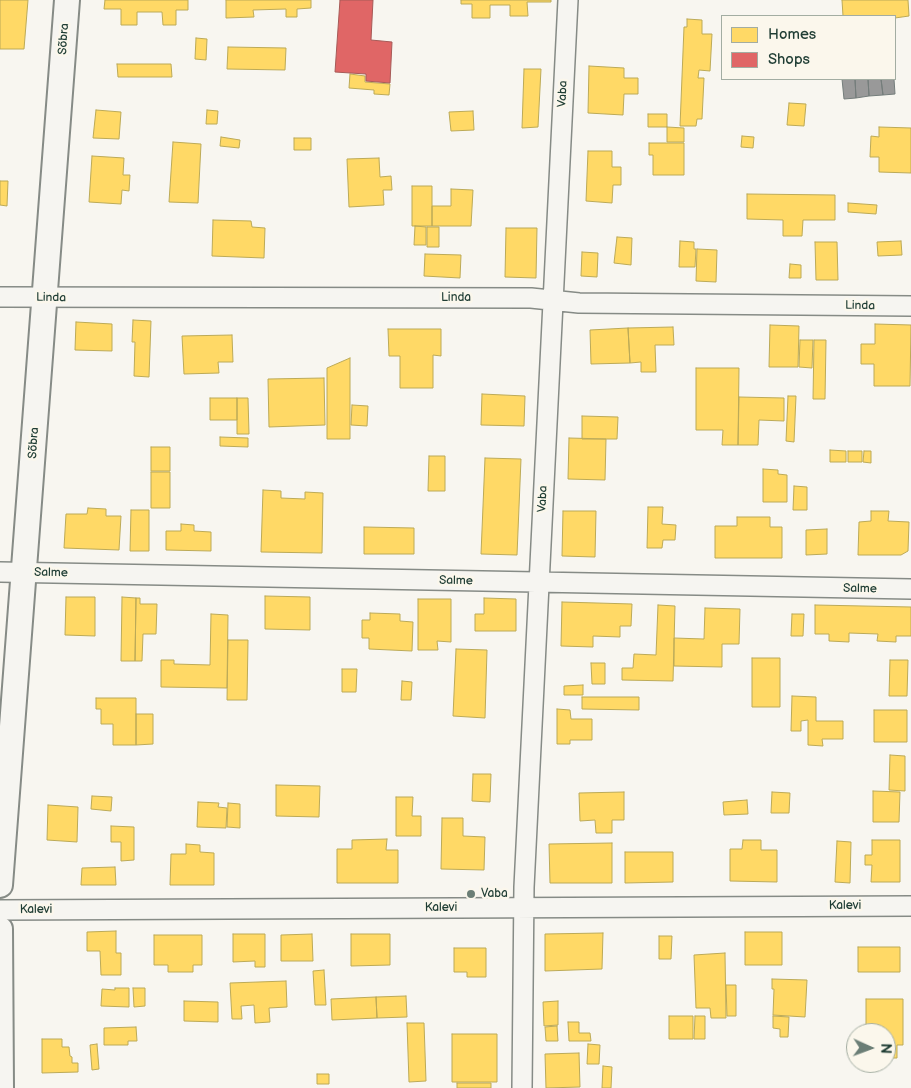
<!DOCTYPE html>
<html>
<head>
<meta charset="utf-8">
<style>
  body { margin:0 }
  #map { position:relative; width:911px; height:1088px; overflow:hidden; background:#f8f6f0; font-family:"Balsamiq Sans",sans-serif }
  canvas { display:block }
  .legend { position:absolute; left:721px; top:15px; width:175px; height:65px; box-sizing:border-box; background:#fbf7ec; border:1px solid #a3ada2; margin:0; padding:6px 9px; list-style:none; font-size:15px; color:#1f3d34 }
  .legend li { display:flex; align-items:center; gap:10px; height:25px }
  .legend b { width:25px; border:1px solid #a3ada2 }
  .north { position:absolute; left:846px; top:1023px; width:50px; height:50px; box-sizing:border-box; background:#fbf7ec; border:1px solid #a3ada2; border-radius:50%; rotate:92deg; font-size:14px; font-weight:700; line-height:20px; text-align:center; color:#1f3d34 }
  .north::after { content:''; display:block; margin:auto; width:18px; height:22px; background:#6b7e76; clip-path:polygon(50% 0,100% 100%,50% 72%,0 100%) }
</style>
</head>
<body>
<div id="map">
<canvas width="911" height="1088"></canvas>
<ul class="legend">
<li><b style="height:14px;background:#ffd966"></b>Homes</li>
<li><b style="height:14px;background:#e06666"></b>Shops</li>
</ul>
<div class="north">N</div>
</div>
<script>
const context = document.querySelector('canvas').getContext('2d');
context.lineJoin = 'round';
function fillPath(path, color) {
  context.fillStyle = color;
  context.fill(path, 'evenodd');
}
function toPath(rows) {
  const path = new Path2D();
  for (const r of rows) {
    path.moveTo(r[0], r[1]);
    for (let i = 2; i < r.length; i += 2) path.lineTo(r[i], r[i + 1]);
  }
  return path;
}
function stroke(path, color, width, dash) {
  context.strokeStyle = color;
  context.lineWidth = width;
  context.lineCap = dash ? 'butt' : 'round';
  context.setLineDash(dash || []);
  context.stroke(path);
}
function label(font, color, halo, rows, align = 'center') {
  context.font = font + ' "Balsamiq Sans",sans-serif';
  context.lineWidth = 5;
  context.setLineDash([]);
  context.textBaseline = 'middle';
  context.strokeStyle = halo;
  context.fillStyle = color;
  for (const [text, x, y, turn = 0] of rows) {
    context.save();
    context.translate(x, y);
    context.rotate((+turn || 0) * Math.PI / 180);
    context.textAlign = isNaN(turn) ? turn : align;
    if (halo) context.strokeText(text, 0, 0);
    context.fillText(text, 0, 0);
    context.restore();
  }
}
const homes = toPath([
  [0,0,28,0,24,49,0,49,0,0],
  [105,0,188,0,188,10,176,10,176,25,163,25,162,12,137,12,137,25,121,25,121,9,104,9,105,0],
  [226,0,311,0,311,8,297,9,297,17,286,17,286,9,253,10,254,17,226,18,226,0],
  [461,0,551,0,551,2,527,2,528,16,510,16,510,5,490,5,490,18,472,18,472,4,461,4,461,0],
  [842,0,908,0,909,16,895,18,895,16,843,16,842,0],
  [687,19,702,20,702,34,712,34,710,71,699,70,698,78,704,78,702,119,697,119,696,126,680,126,684,27,687,27,687,19],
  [196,38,207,39,206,60,195,59,196,38],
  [228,47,286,48,285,70,227,69,228,47],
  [117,64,171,64,172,77,118,77,117,64],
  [589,66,624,68,624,78,638,78,638,94,624,94,623,115,588,113,589,66],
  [524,69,541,69,538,127,522,128,524,69],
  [350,74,365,76,365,82,390,84,389,95,374,94,374,90,349,88,350,74],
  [789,103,806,104,804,126,787,125,789,103],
  [96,110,121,112,119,139,93,138,96,110],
  [207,110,218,111,217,124,206,124,207,110],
  [473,111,474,130,451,131,449,112,473,111],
  [648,114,667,114,667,127,648,127,648,114],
  [667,127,684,128,684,142,667,142,667,127],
  [879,127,911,128,911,173,879,172,879,157,870,157,871,136,879,137,879,127],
  [742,136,754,137,753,148,741,147,742,136],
  [221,137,240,140,239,148,220,146,221,137],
  [294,138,311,138,311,150,294,150,294,138],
  [173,142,201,144,198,203,169,202,173,142],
  [649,143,684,143,684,175,653,175,653,155,649,155,649,143],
  [588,151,612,151,612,167,621,167,621,185,613,185,612,203,586,201,588,151],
  [92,156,124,158,123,175,130,175,129,191,122,190,121,204,89,202,92,156],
  [379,158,380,177,391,176,392,190,383,190,384,205,349,207,347,159,379,158],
  [0,181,8,181,7,206,0,205,0,181],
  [412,186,432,186,432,226,412,226,412,186],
  [451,189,473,190,471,226,432,226,432,206,451,206,451,189],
  [747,194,835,195,835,220,803,220,802,236,783,236,783,220,747,219,747,194],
  [848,203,877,205,876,214,848,212,848,203],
  [213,220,251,221,252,227,265,228,264,258,212,256,213,220],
  [415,226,426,227,426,245,414,245,415,226],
  [427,227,439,227,439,247,427,247,427,227],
  [506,228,537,228,536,278,505,277,506,228],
  [617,237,632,238,631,265,614,263,617,237],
  [680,241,694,242,694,249,696,249,695,267,679,267,680,241],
  [901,241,902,255,878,256,877,242,901,241],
  [815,242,837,242,838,280,816,280,815,242],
  [697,249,717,250,716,282,696,281,697,249],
  [582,252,598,253,597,277,581,276,582,252],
  [425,254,461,255,460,278,424,276,425,254],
  [790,264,801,265,801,278,789,278,790,264],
  [133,320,151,321,149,377,134,376,135,342,132,342,133,320],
  [76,322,112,324,112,351,75,350,76,322],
  [875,324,911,325,910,386,874,386,874,364,861,364,861,344,875,344,875,324],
  [770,325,799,326,798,367,769,367,770,325],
  [673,327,674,345,655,345,656,372,641,372,641,362,630,363,628,328,673,327],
  [628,328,630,363,591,364,590,330,628,328],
  [388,329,441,329,441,356,433,355,433,388,400,388,400,356,389,356,388,329],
  [232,335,233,362,218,362,219,373,184,374,182,336,232,335],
  [800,340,813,340,812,368,799,367,800,340],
  [814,340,826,340,825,399,813,399,814,340],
  [350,358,350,439,327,439,327,368,350,358],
  [696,368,739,368,738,445,722,445,723,430,696,430,696,368],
  [324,378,325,425,269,427,268,379,324,378],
  [482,394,525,396,524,426,481,425,482,394],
  [788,396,796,396,794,442,786,441,788,396],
  [739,397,784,398,784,421,759,420,758,445,738,445,739,397],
  [210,398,237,398,237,420,210,420,210,398],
  [237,398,248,398,249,434,237,434,237,398],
  [352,405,368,406,367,426,351,425,352,405],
  [582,416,618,417,617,439,582,439,582,416],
  [220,437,248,438,248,447,220,446,220,437],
  [569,438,606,439,605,480,568,479,569,438],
  [151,447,170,447,170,471,151,471,151,447],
  [830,450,846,451,846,462,830,462,830,450],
  [848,451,862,451,862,462,848,462,848,451],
  [864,451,871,451,871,463,863,462,864,451],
  [429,456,445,456,445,491,428,491,429,456],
  [485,458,521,459,517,555,481,554,485,458],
  [763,469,778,470,778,474,787,475,787,502,763,502,763,469],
  [151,472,170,472,170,508,151,508,151,472],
  [794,486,807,487,807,510,793,510,794,486],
  [263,490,281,491,281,498,305,499,305,492,323,493,322,553,261,552,263,490],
  [648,507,663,507,662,524,676,525,675,540,663,540,662,548,647,548,648,507],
  [88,508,106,509,106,516,121,516,119,550,64,548,66,514,87,514,88,508],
  [131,510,149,510,149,551,130,551,131,510],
  [563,511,596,511,595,557,562,556,563,511],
  [871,511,889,511,888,521,909,522,908,551,901,555,858,555,859,522,871,521,871,511],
  [737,517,770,517,770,527,782,527,782,558,715,558,715,526,737,526,737,517],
  [181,524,194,525,194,531,211,532,211,551,166,550,166,531,181,531,181,524],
  [364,527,414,528,414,554,364,554,364,527],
  [827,529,827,554,806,555,806,530,827,529],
  [265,596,310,597,310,630,265,629,265,596],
  [66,597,95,597,95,636,65,635,66,597],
  [122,597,136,598,135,661,121,661,122,597],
  [136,598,140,598,140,604,157,604,156,634,143,634,142,661,135,661,136,598],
  [484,598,516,599,516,631,475,631,475,614,484,614,484,598],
  [418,599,451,599,451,642,437,641,438,650,418,650,418,599],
  [562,602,632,604,631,626,620,626,620,637,593,636,593,647,561,646,562,602],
  [658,605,675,606,673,681,622,680,622,668,633,668,634,654,656,655,658,605],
  [815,605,911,607,911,636,896,636,896,642,877,641,878,634,849,633,849,642,829,641,829,634,815,634,815,605],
  [705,608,740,609,739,644,722,644,722,667,674,666,674,638,704,639,705,608],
  [370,613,400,614,400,621,413,622,412,651,369,649,369,638,362,638,362,620,370,620,370,613],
  [211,614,228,615,227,688,161,687,161,660,174,660,174,664,210,665,211,614],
  [792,614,804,614,803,636,791,636,792,614],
  [228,640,248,640,247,700,227,700,228,640],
  [456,649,487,650,485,718,453,716,456,649],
  [752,658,780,658,780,707,752,707,752,658],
  [890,660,908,660,907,696,889,696,890,660],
  [591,663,605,663,605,684,592,684,591,663],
  [342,669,357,669,356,692,342,692,342,669],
  [402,681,412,682,411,700,401,700,402,681],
  [583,685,583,695,564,695,564,686,583,685],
  [792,696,816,697,816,721,843,721,843,739,822,739,823,746,808,745,808,720,801,721,801,731,791,731,792,696],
  [582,697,639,697,639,710,582,709,582,697],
  [96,698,136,698,136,745,113,745,113,724,101,724,101,709,96,709,96,698],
  [557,709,570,710,571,719,592,719,592,740,570,740,570,744,557,744,557,709],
  [874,710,907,710,907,742,874,742,874,710],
  [136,714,153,714,153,744,136,745,136,714],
  [890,755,905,756,905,791,889,790,890,755],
  [473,774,491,774,490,802,472,801,473,774],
  [276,785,320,786,319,817,276,816,276,785],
  [873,791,900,792,899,822,873,822,873,791],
  [624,792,624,820,612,820,612,833,596,833,595,820,580,821,579,793,624,792],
  [772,792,790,793,789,813,771,813,772,792],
  [92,796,112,797,111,811,91,809,92,796],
  [396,797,413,797,412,816,421,816,421,836,396,836,396,797],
  [747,800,748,814,724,815,723,802,747,800],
  [198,802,219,803,218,807,227,808,226,828,197,827,198,802],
  [228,803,240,804,240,828,227,827,228,803],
  [48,805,78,807,77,842,47,840,48,805],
  [442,818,463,818,463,836,485,837,484,870,441,869,442,818],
  [111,826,134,827,134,860,121,861,121,842,111,842,111,826],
  [387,839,386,850,398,850,398,883,337,883,337,849,352,849,352,840,387,839],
  [743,840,761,840,761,850,777,850,777,882,730,881,730,849,742,849,743,840],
  [872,840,900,840,900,882,871,882,872,865,865,865,865,855,872,855,872,840],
  [837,841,851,842,850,883,835,882,837,841],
  [612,843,612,883,550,883,549,844,612,843],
  [186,844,200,845,200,852,214,853,214,885,170,885,171,854,186,854,186,844],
  [625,852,673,852,673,882,625,883,625,852],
  [115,867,116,885,81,885,82,868,115,867],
  [116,931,116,953,121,953,121,975,101,975,100,951,87,951,87,932,116,931],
  [745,932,782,932,782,965,745,965,745,932],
  [603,933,602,969,545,971,545,934,603,933],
  [233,934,265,934,265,967,255,967,255,961,233,962,233,934],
  [312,934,313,961,281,961,281,935,312,934],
  [351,934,390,934,390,965,351,966,351,934],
  [154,935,202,935,202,965,193,965,193,972,168,972,168,965,154,965,154,935],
  [659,936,672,936,671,959,659,959,659,936],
  [858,947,900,947,900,972,858,972,858,947],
  [454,948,486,948,486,977,467,977,467,972,454,972,454,948],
  [725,953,726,1018,711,1018,710,1008,696,1008,694,955,725,953],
  [324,970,326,1005,315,1005,313,971,324,970],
  [772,979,807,980,805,1017,773,1015,774,989,772,989,772,979],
  [286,981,287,1007,269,1008,270,1022,255,1023,254,1005,241,1006,242,1019,232,1019,230,983,286,981],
  [726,985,736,985,736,1016,727,1016,726,985],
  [115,988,129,988,129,1007,101,1006,102,989,115,990,115,988],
  [133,988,145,988,145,1006,134,1007,133,988],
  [406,996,407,1017,377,1018,376,997,406,996],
  [376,997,377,1018,332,1020,331,999,376,997],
  [866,999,903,999,903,1045,897,1045,897,1058,886,1058,886,1033,866,1033,866,999],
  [184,1001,218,1002,218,1022,184,1021,184,1001],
  [558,1001,558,1025,544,1026,543,1002,558,1001],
  [669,1016,693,1016,693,1039,669,1039,669,1016],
  [695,1016,705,1016,705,1039,694,1039,695,1016],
  [773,1016,789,1017,788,1037,780,1037,780,1029,773,1028,773,1016],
  [568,1022,579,1022,579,1033,590,1033,591,1041,569,1041,568,1022],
  [407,1023,424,1023,426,1081,409,1082,407,1023],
  [557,1026,558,1041,546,1041,545,1027,557,1026],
  [136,1027,137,1041,128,1041,128,1045,104,1045,104,1028,136,1027],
  [452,1034,497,1034,497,1082,452,1082,452,1034],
  [42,1039,62,1039,62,1047,69,1047,70,1056,72,1057,72,1063,78,1063,78,1072,42,1073,42,1039],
  [97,1044,99,1069,92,1070,90,1045,97,1044],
  [588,1044,600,1045,599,1064,587,1064,588,1044],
  [579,1053,580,1087,546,1088,545,1054,579,1053],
  [603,1066,612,1067,611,1088,602,1088,603,1066],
  [317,1074,329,1074,329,1084,317,1084,317,1074],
  [457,1083,491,1083,491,1088,457,1088,457,1083]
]);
fillPath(homes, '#ffd966');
stroke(homes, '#bcaa57', 1);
const shops = toPath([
  [340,0,373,0,371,40,392,42,390,83,366,81,366,74,335,72,340,0]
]);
fillPath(shops, '#e06666');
stroke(shops, '#a65a57', 1);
const industry = toPath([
  [842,79,855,79,856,98,844,99,842,79],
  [855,79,868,79,869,96,856,98,855,79],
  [868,79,881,79,883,95,869,96,868,79],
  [881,79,894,79,895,94,883,95,881,79]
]);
fillPath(industry, '#999');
stroke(industry, '#747d7b', 1);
const minor = toPath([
  [0,297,531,298,579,303,911,306],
  [0,572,911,589],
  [0,910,911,906],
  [522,1088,524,887,568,0]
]);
const tertiary = toPath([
  [0,885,67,0],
  [0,929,1,1088]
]);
stroke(minor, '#868b86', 22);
stroke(tertiary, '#868b86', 28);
stroke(minor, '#f6f5f1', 19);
stroke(tertiary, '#f6f5f1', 24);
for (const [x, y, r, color] of [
  [471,894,5,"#6b7e76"]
]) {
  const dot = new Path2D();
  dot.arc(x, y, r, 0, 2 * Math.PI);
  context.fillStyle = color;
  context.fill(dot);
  stroke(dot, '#fbf7ec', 2);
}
label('12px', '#1f3d34', '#fbf7ec', [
  ["Sõbra",64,39,-86],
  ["Vaba",563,94,-87],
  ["Linda",51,298,1],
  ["Linda",456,298],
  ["Linda",860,306,1],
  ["Sõbra",34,443,-86],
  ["Vaba",543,499,-87],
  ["Salme",51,573,1],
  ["Salme",456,581,1],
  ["Salme",860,589,1],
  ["Kalevi",845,906],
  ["Kalevi",441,908],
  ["Kalevi",36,910]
]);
label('12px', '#1f3d34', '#fbf7ec', [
  ["Vaba",481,894]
], 'left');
</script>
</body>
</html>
